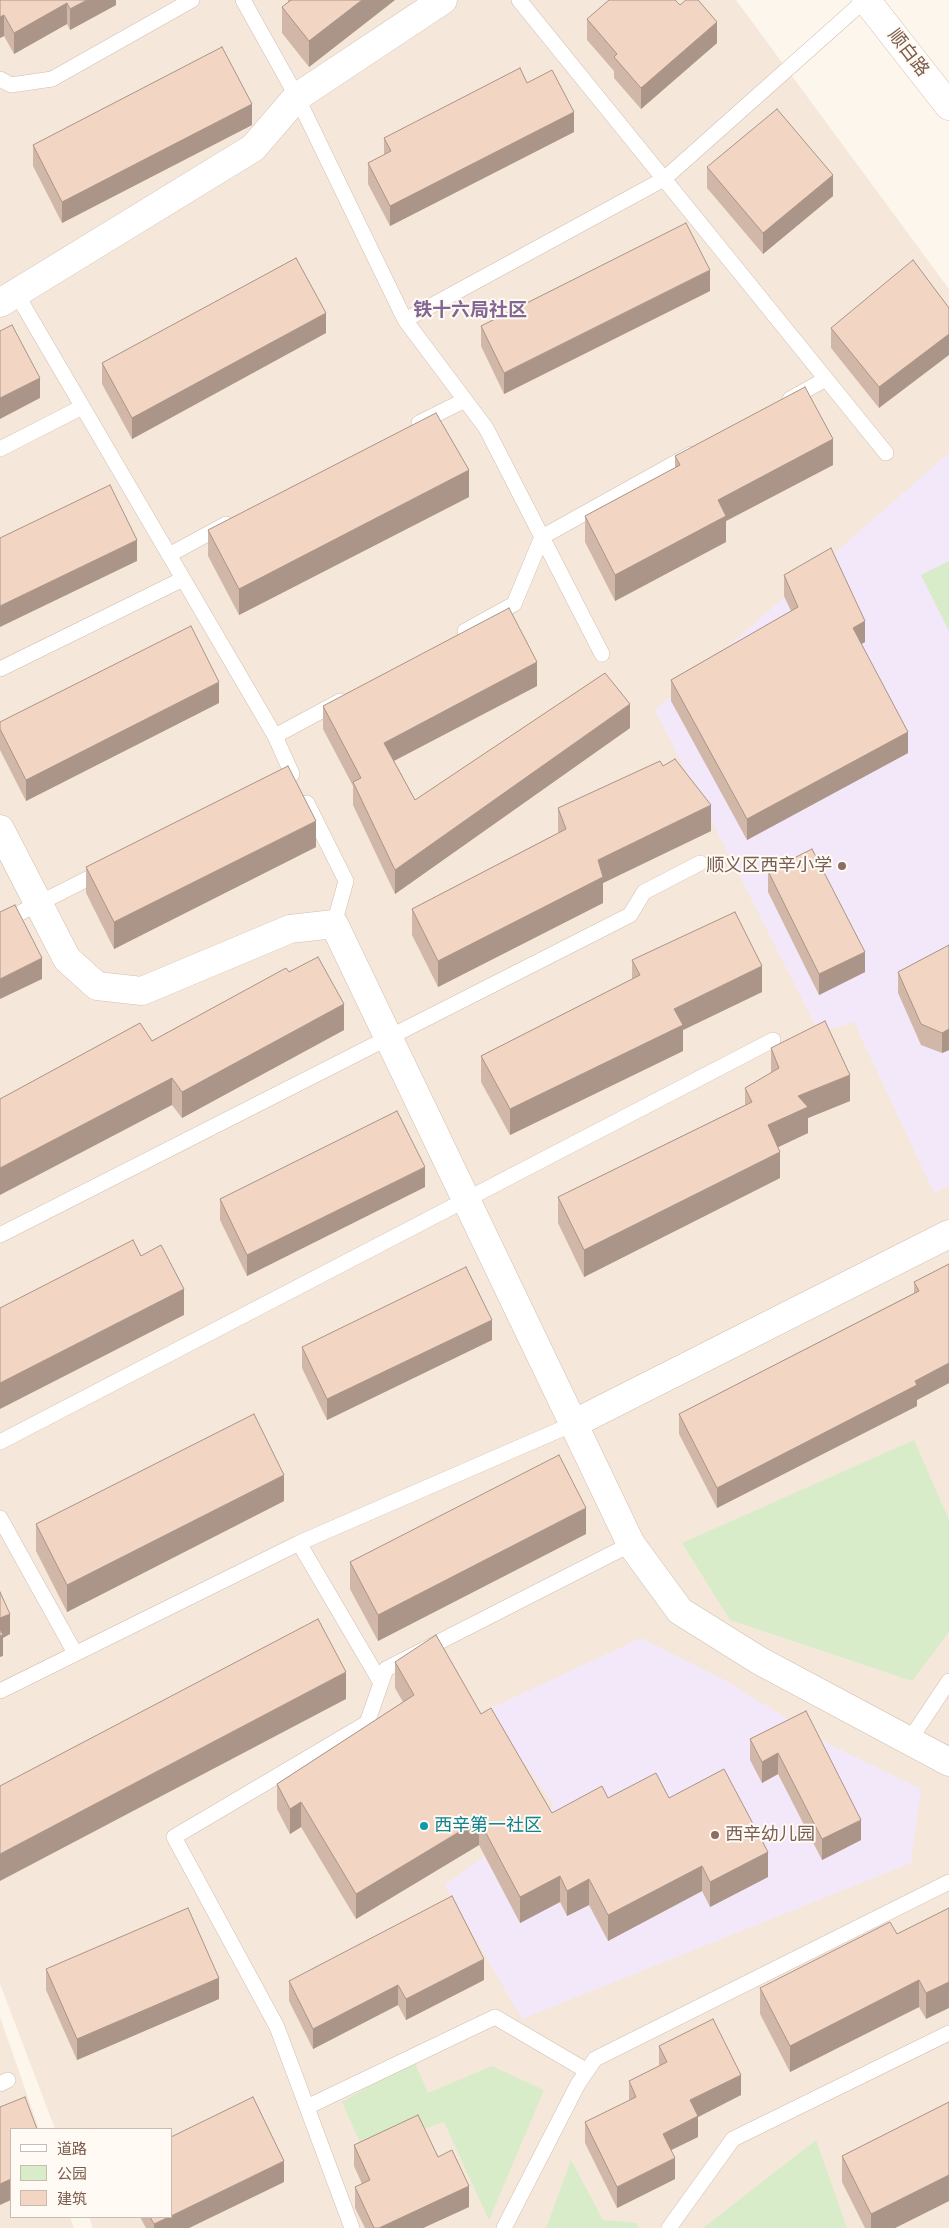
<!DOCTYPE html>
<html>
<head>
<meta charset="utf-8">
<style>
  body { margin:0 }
  #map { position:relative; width:949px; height:2228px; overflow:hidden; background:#fdf6ec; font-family:"Fira Sans","Noto Sans SC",sans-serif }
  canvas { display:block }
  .legend { position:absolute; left:10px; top:2128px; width:162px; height:90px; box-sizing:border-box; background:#fffaf3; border:1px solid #cabbb1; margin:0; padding:6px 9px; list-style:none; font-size:15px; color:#7a5c4d }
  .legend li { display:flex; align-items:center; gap:10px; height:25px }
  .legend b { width:25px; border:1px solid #cabbb1 }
</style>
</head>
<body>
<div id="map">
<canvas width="949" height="2228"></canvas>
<ul class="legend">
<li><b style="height:6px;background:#fff"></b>道路</li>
<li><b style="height:14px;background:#d8ecc9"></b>公园</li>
<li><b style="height:14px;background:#f3d5c3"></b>建筑</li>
</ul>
</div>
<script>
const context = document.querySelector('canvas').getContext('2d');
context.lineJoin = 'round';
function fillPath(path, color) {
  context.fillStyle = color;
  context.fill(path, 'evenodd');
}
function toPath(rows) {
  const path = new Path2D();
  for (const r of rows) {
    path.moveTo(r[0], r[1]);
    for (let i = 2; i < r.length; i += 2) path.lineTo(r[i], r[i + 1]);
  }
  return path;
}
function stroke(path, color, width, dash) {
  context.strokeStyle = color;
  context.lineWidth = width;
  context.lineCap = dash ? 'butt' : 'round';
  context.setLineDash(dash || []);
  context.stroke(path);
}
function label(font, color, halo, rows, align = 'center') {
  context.font = font + ' "Fira Sans","Noto Sans SC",sans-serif';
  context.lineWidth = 4;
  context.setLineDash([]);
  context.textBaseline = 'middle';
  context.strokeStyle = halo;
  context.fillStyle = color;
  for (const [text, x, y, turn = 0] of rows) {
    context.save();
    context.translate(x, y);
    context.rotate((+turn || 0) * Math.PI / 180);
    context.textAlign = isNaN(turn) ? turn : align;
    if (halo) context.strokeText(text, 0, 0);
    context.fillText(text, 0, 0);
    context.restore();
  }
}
fillPath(toPath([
  [0,0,736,0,949,289,949,2228,93,2228,89,2217,171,2217,171,2129,55,2129,0,1984],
  [0,2017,39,2129,11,2129,11,2217,70,2217,74,2228,0,2228]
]), '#f5e8da');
fillPath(toPath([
  [949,453,949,1185,934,1193,854,1022,819,1032,655,710],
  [641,1638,723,1679,827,1743,921,1789,911,1863,522,2019,445,1885,554,1806,487,1710]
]), '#f3e8fa');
fillPath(toPath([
  [949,561,949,631,921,575],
  [914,1440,949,1520,949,1632,912,1681,730,1620,682,1543],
  [414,2061,428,2093,492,2066,544,2090,489,2220,444,2122,363,2149,342,2102],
  [816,2140,847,2228,703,2228],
  [571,2160,603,2220,637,2223,638,2228,546,2228]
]), '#d8ecc9');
const service = toPath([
  [243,0,297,97,405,320,486,428,602,654],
  [519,0,886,453],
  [0,79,11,85,52,79,192,0],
  [16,293,275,736,340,701],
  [405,320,664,179,865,0],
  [790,399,826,379],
  [419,423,465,400],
  [0,449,82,407],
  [169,555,226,524],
  [465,631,514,604,542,537,691,454],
  [0,669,183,579],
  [275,736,292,774,282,780],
  [307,803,346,881,334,924],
  [0,923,103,871],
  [0,1235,630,915,644,892,700,863],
  [0,1442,773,1040],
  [0,1518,75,1653],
  [299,1543,381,1683],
  [0,1691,299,1543,573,1424],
  [909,1741,949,1681],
  [0,2084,8,2080],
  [307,2107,495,2017,587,2071],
  [352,2228,277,2027,174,1837,367,1723,386,1669,631,1544],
  [504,2228,578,2084,595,2059,949,1882],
  [669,2228,733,2139,949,2033]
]);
const minor = toPath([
  [0,303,253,148,297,97,443,0],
  [0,829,67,959,97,986,142,991,290,929,334,924,631,1544,680,1611,760,1661,949,1762],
  [573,1424,949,1234]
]);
const secondary = toPath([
  [866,0,949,106]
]);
stroke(service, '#d1beb0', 16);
stroke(minor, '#d1beb0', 29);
stroke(secondary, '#d6c0b0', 29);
stroke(service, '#fff', 15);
stroke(minor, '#fff', 28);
stroke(secondary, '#fff', 28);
fillPath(toPath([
  [0,0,116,0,116,5,70,30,67,24,14,54,4,36,0,38],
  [288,0,395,0,309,67,282,33,282,7,288,3],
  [587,19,717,43,641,109,614,78,614,71,587,40],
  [527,83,574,132,390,226,368,184,368,163,384,155,384,138],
  [252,125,62,223,33,166,33,145],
  [707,167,833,196,763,254,707,188],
  [710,291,504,394,481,346,481,326],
  [949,308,879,408,831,348,831,328],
  [326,333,132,439,102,384,102,363],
  [675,456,833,465,726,521,726,542,615,601,585,542,585,516,675,468],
  [469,497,239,615,208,556,208,530],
  [784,575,865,642,861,644,908,753,747,840,671,701,671,680,791,611,784,596],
  [537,686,394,761,415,800,630,728,395,894,353,805,353,786,323,729,323,706],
  [219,703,26,801,0,750,0,722],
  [663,766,711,831,603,883,603,903,438,987,412,935,412,909,558,833,558,808],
  [316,847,114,949,86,893,86,867],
  [768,871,865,972,819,995,768,892],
  [949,945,949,1050,942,1053,921,1045,898,993,898,972],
  [632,960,762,992,683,1030,683,1051,510,1135,481,1082,481,1056,632,979],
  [289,972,344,1030,182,1118,172,1105,152,1041],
  [771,1048,850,1101,808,1118,808,1133,778,1147,780,1178,584,1277,558,1223,558,1197,745,1105,745,1088,771,1073],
  [425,1187,247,1276,220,1220,220,1199],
  [949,1264,949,1383,917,1400,917,1406,717,1508,679,1434,679,1414,914,1293,914,1282],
  [492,1340,327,1420,302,1368,302,1347],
  [284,1501,67,1612,36,1551,36,1524],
  [586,1534,378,1641,350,1589,350,1562],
  [395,1662,481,1714,552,1813,608,1798,669,1798,768,1877,710,1907,702,1891,608,1941,589,1905,567,1916,560,1902,520,1923,479,1845,356,1919,301,1827,290,1834,277,1809,277,1784,403,1702,395,1688],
  [806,1711,861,1840,822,1860,778,1774,762,1783,750,1760,750,1739],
  [949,1908,926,2019,919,2007,790,2072,760,2014,760,1988,897,1934],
  [46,1969,219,1999,77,2060,46,1990],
  [484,1980,406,2020,398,2005,313,2049,289,2001,289,1981],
  [659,2046,741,2095,698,2117,698,2137,671,2150,675,2179,617,2208,585,2143,585,2122,629,2101,629,2081,659,2066],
  [949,2102,949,2201,895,2228,865,2228,842,2182,842,2156],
  [354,2145,438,2157,469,2207,423,2228,365,2228,355,2208,355,2187,362,2184,354,2166],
  [284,2182,189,2228,146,2228,140,2217,171,2217]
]), '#d1b7a8');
fillPath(toPath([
  [87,0,116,0,116,5,70,30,70,9],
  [362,0,395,0,309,67,309,41],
  [67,3,67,24,14,54,14,33],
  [4,15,4,36,0,38,0,17],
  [717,22,717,43,641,109,641,88],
  [252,104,252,125,62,223,62,202],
  [574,112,574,132,390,226,390,206],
  [833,175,833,196,763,254,763,233],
  [710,270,710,291,504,394,504,373],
  [326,313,326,333,132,439,132,418],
  [949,334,949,355,879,408,879,387],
  [40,378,40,398,0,419,0,398],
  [833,439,833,465,726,521,726,542,615,601,615,575,718,500],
  [469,470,469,497,239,615,239,589],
  [137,540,137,561,0,627,0,606],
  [865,621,865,642,853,649,853,628],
  [537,662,537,686,384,766,384,743],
  [219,682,219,703,26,801,26,780],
  [630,704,630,728,395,894,395,870],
  [908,732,908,753,747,840,747,819],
  [711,805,711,831,603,883,603,903,438,987,438,961,598,860],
  [316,821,316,847,114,949,114,922],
  [865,952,865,972,819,995,819,974],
  [42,958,42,979,0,999,0,979],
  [762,966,762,992,683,1030,683,1051,510,1135,510,1109,674,1009],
  [344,1004,344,1030,182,1118,182,1092],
  [949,1029,949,1050,942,1053,942,1033],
  [850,1075,850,1101,808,1118,808,1133,768,1152,768,1125,798,1096],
  [172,1078,172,1105,0,1195,0,1168],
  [780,1152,780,1178,584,1277,584,1250],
  [425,1167,425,1187,247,1276,247,1255],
  [184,1289,184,1315,0,1409,0,1383],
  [492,1320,492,1340,327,1420,327,1399],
  [949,1363,949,1383,917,1400,917,1406,717,1508,717,1488],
  [284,1475,284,1501,67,1612,67,1585],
  [586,1508,586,1534,378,1641,378,1615],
  [10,1614,10,1634,3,1638,3,1656,0,1657,0,1618],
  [346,1672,346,1699,0,1881,0,1854],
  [778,1753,778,1774,762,1783,762,1762],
  [301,1802,301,1827,290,1834,290,1809],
  [479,1820,479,1845,356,1919,356,1894],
  [861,1820,861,1840,822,1860,822,1839],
  [768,1852,768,1877,710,1907,710,1882],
  [702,1866,702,1891,608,1941,608,1915],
  [560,1876,560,1902,520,1923,520,1897],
  [589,1879,589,1905,567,1916,567,1891],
  [484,1959,484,1980,406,2020,406,1999],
  [219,1978,219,1999,77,2060,77,2039],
  [919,1980,919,2007,790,2072,790,2046],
  [949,1982,949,2008,926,2019,926,1993],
  [398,1985,398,2005,313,2049,313,2029],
  [741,2075,741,2095,698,2117,698,2137,663,2154,663,2134,690,2100],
  [675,2158,675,2179,617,2208,617,2187],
  [284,2161,284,2182,189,2228,154,2228,154,2224,169,2217,171,2217,171,2216],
  [949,2175,949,2201,895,2228,871,2228,871,2214],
  [11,2179,11,2200,0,2205,0,2184],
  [469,2186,469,2207,423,2228,379,2228]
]), '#aa9588');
const building = toPath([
  [0,0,87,0,70,9,67,3,14,33,4,15,0,17,0,0],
  [291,0,362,0,309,41,282,7,291,0],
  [609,0,675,0,680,5,686,0,698,0,717,22,641,88,614,57,617,54,587,19,609,0],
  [222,47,252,104,62,202,33,145,222,47],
  [520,68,527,83,552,70,574,112,390,206,368,163,391,151,384,138,520,68],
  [777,109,833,175,763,233,707,167,777,109],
  [686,223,710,270,504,373,481,326,686,223],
  [296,258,326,313,132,418,102,363,296,258],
  [913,260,949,308,949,334,879,387,831,328,913,260],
  [12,325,40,378,0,398,0,331,12,325],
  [805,387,833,439,718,500,726,516,615,575,585,516,680,465,675,456,805,387],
  [436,413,469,470,239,589,208,530,436,413],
  [110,485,137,540,0,606,0,538,110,485],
  [831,548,865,621,853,628,908,732,747,819,671,680,798,607,784,575,831,548],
  [509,608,537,662,384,743,415,800,605,673,630,704,395,870,353,782,361,778,323,706,509,608],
  [191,626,219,682,26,780,0,729,0,722,191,626],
  [675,759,711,805,598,860,603,877,438,961,412,909,566,829,558,808,660,761,663,766,675,759],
  [288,766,316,821,114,922,86,867,288,766],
  [812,849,865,952,819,974,768,871,812,849],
  [15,905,42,958,0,979,0,912,15,905],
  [735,912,762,966,674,1009,683,1025,510,1109,481,1056,640,975,632,960,735,912],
  [949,945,949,1029,942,1033,921,1024,898,972,949,945],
  [318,957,344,1004,182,1092,172,1078,0,1168,0,1099,140,1023,152,1041,286,968,289,972,318,957],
  [825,1021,850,1075,798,1096,808,1107,768,1125,780,1152,584,1250,558,1197,752,1102,745,1088,779,1068,771,1048,825,1021],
  [397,1111,425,1167,247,1255,220,1199,397,1111],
  [133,1240,141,1256,161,1245,184,1289,0,1383,0,1308,133,1240],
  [949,1264,949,1363,915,1381,917,1385,717,1488,679,1414,919,1291,914,1282,949,1264],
  [466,1267,492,1320,327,1399,302,1347,466,1267],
  [254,1414,284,1475,67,1585,36,1524,254,1414],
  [559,1455,586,1508,378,1615,350,1562,559,1455],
  [0,1592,10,1614,0,1618,0,1592],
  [318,1619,346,1672,0,1854,0,1786,318,1619],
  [0,1629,3,1635,0,1636,0,1629],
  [436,1635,481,1714,491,1708,552,1813,602,1786,608,1798,656,1773,669,1798,724,1769,768,1852,710,1882,702,1866,608,1915,589,1879,567,1891,560,1876,520,1897,479,1820,356,1894,301,1802,290,1809,277,1784,414,1695,395,1662,436,1635],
  [806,1711,861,1820,822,1839,778,1753,762,1762,750,1739,806,1711],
  [452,1896,484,1959,406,1999,398,1985,313,2029,289,1981,452,1896],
  [188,1908,219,1978,77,2039,46,1969,188,1908],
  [949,1908,949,1982,926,1993,919,1980,790,2046,760,1988,890,1922,897,1934,949,1908],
  [713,2019,741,2075,690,2100,698,2116,663,2134,675,2158,617,2187,585,2122,636,2097,629,2081,667,2062,659,2046,713,2019],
  [25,2097,37,2129,11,2129,11,2179,0,2184,0,2107,25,2097],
  [253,2097,284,2161,171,2216,171,2137,253,2097],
  [949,2102,949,2175,871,2214,842,2156,949,2102],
  [418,2115,438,2157,452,2150,469,2186,379,2228,374,2228,355,2187,370,2180,354,2145,418,2115],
  [150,2217,169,2217,154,2224,150,2217]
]);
fillPath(building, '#f3d5c3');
stroke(building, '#aa9588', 1);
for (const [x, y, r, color] of [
  [842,866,5,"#8d6e63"],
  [424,1826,5,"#0f9aa8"],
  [715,1835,5,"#8d6e63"]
]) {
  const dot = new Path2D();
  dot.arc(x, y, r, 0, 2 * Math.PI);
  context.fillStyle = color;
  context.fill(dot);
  stroke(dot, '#fffaf3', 2);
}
label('18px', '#7a5c4d', '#fffaf3', [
  ["顺白路",908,53,52]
]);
label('18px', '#785e54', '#fffaf3', [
  ["顺义区西辛小学",832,866],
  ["西辛幼儿园",725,1835,"left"]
], 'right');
label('18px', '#0d838f', '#fffaf3', [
  ["西辛第一社区",434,1826]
], 'left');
label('bold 19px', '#846695', '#fffaf3', [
  ["铁十六局社区",470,311]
]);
</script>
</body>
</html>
